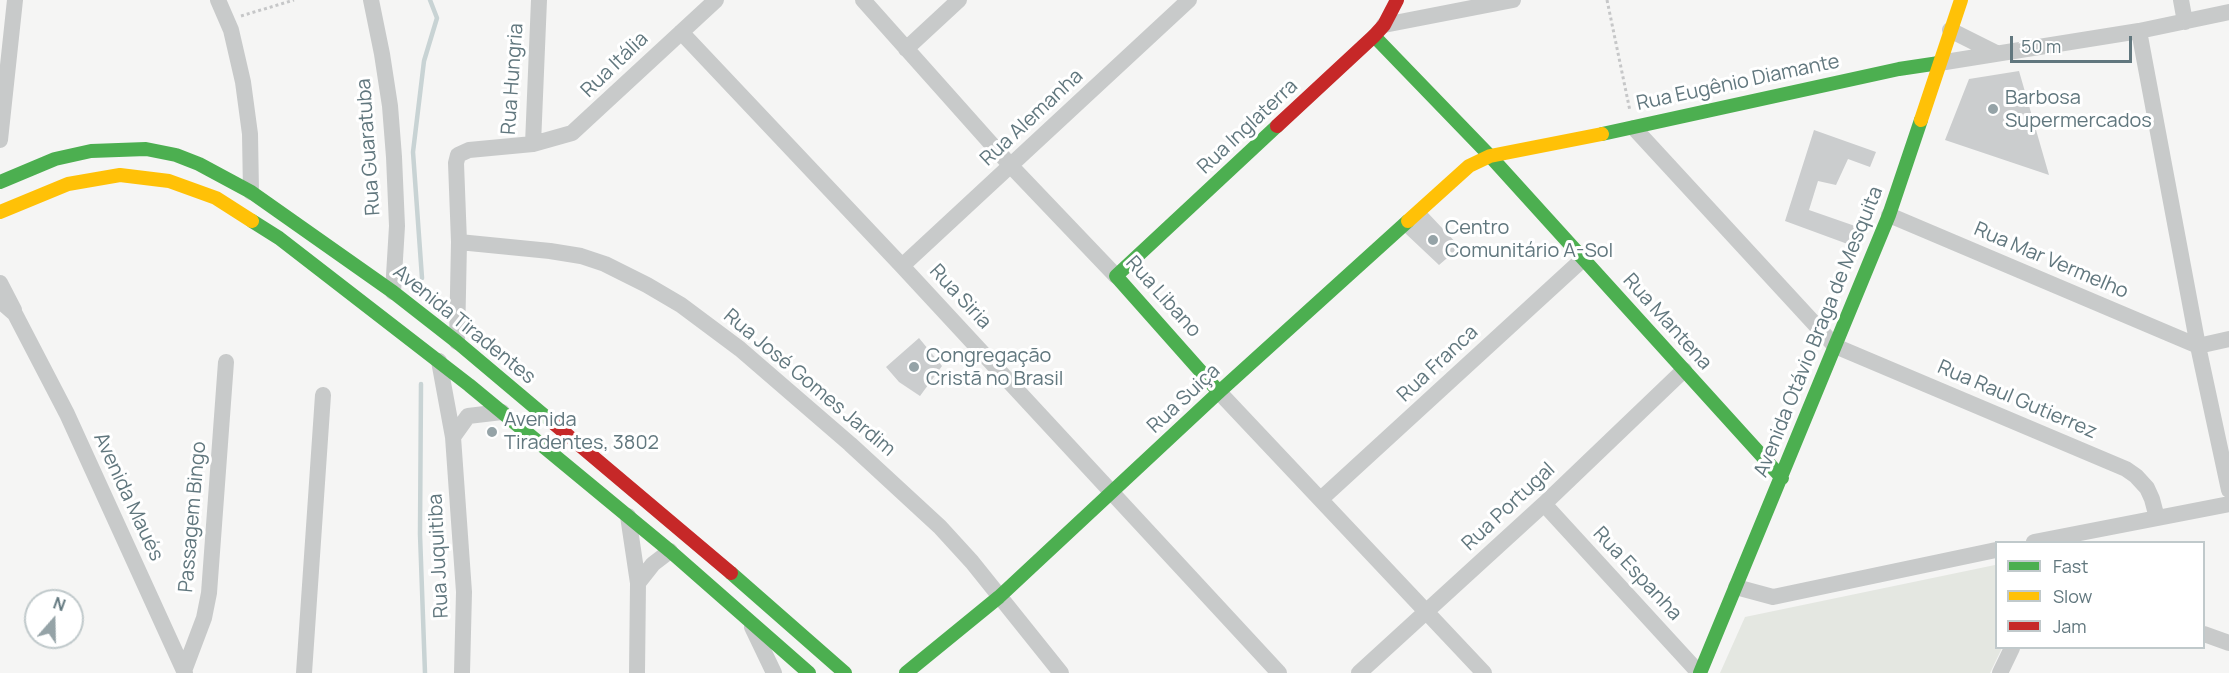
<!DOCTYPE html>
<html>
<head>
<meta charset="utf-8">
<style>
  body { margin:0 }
  #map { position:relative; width:2229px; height:673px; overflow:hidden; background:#f5f5f4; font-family:Manrope,sans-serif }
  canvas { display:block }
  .legend { position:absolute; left:1995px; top:541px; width:210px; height:108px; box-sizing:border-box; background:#fff; border:2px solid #c0c9cb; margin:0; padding:8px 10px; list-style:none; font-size:18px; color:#61777e }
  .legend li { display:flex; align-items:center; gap:12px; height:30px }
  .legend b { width:30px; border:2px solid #c0c9cb }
  .north { position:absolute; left:24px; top:589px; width:60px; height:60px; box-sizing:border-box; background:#fff; border:2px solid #c0c9cb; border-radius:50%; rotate:20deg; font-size:16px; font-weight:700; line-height:24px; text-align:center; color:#61777e }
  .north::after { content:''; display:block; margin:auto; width:21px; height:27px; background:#95a3a7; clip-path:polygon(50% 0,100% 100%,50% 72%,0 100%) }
  .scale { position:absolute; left:2010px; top:36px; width:122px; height:27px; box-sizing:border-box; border:3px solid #61777e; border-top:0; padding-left:8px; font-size:18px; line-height:21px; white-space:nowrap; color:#61777e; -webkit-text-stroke:4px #fff; paint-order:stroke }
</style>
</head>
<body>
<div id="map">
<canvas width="2229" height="673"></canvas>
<ul class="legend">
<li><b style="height:8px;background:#4caf50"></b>Fast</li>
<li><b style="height:8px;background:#ffc107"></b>Slow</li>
<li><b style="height:8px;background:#c62828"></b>Jam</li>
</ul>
<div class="north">N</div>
<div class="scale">50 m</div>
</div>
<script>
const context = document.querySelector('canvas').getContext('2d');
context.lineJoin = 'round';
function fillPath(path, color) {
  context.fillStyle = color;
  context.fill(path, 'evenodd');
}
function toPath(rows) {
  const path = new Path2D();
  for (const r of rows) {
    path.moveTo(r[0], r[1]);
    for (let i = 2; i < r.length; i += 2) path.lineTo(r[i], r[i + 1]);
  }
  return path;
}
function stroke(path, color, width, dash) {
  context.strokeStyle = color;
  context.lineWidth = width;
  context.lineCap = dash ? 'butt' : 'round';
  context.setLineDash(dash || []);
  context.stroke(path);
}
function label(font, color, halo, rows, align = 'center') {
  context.font = font + ' Manrope,sans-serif';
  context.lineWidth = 6;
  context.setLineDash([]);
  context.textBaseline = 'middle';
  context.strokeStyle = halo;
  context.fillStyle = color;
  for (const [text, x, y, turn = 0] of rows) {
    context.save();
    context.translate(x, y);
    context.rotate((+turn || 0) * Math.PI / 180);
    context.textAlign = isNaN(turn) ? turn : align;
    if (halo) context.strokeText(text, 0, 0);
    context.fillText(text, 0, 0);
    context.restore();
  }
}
fillPath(toPath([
  [1995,565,1996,648,2002,648,1990,673,1720,673,1745,617]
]), '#e4e7e1');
stroke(toPath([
  [422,278,413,152,424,61,437,18,430,0],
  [421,384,420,534,425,673]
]), '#c8d3d4', 4.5);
fillPath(toPath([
  [2019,71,2049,175,1945,140,1969,79],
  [1814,130,1876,152,1870,167,1848,159,1836,185,1818,181,1809,210,1855,226,1853,246,1785,221],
  [1427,212,1460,247,1439,265,1404,232],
  [919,338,942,366,920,396,899,382,886,367]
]), '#cbcdce');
stroke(toPath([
  [1607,0,1630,111],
  [241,16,294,0]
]), '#c6c7c8', 3, [3, 3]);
stroke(toPath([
  [218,0,231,30,243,82,250,134,251,192],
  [371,0,382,54,390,106,394,157,397,226,393,292],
  [863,0,1011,166,1116,276],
  [2181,0,2185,22],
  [1384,25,1513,0],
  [1950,30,1996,53],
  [2139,31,2198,346,2229,490],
  [681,32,902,266,1279,673],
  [906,49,959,0],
  [1939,63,2139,31,2229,12],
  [1634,128,1835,346,2126,469,2136,476,2147,488,2152,499,2157,518],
  [0,140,15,0],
  [533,144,539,0],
  [1889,215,2198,346],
  [459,242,550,251,581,256,605,264,647,285,681,305,740,349,850,444,940,527,972,562,1061,673],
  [902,266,1189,0],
  [0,283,14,310],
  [0,301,15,314,67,414,185,673],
  [457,342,459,242,456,163,458,155,469,150,533,144,572,133,716,0],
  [2198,346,2229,339],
  [439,361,453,437,464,592,462,673],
  [1219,392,1484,673],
  [453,437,468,416,502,412],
  [1321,499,1583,259],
  [1544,504,1699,673],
  [628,516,638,583,637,673],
  [2034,542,2229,504],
  [638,583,653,564,670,551],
  [1736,587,1773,597,1996,550],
  [752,627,774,673],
  [2204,634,2229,643],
  [184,671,204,618,209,593,226,362],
  [304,673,323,395],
  [1359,673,1544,504,1684,370],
  [2000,673,2012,648]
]), '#c8caca', 16);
stroke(toPath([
  [1374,36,1490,156,1782,478],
  [1602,134,1899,69,1939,63],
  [0,182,55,159,91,151,146,149,176,155,199,164,251,192,393,292,457,342,552,422],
  [252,221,279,238,469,385,670,551,809,673],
  [1219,392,1116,276,1277,126],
  [731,573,845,673],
  [906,673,999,597,1219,392,1408,221],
  [1700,673,1889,215,1921,120]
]), '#4caf50', 14);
stroke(toPath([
  [1921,120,1961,0],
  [0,212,68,184,120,175,169,181,216,198,252,221],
  [1408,221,1469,166,1490,156,1602,134]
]), '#ffc107', 14);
stroke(toPath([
  [1277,126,1374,36,1384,25,1397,0],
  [552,422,731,573]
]), '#c62828', 14);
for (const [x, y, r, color] of [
  [1993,109,6,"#95a3a7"],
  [1433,240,6,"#95a3a7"],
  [914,367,6,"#95a3a7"],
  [492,432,6,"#95a3a7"]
]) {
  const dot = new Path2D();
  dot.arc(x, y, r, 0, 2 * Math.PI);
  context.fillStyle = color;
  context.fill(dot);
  stroke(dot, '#fff', 2);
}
label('20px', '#61777e', '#fff', [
  ["Rua Itália",615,65,-44],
  ["Rua Hungria",513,79,-86],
  ["Rua Eugênio Diamante",1738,83,-12],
  ["Rua Alemanha",1032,118,-43],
  ["Rua Inglaterra",1248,127,-43],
  ["Rua Guaratuba",369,147,-94],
  ["Rua Mar Vermelho",2051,261,23],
  ["Rua Siria",960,297,47],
  ["Rua Libano",1163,297,48],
  ["Rua Mantena",1667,322,48],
  ["Avenida Tiradentes",464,325,39],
  ["Avenida Otávio Braga de Mesquita",1819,332,-68],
  ["Rua Franca",1438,364,-43],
  ["Rua José Gomes Jardim",809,383,40],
  ["Rua Suiça",1184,399,-43],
  ["Rua Raul Gutierrez",2017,400,23],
  ["Avenida Maués",128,497,65],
  ["Rua Portugal",1509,507,-43],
  ["Passagem Bingo",193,517,-85],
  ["Rua Juquitiba",439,556,-93],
  ["Rua Espanha",1637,574,47]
]);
label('20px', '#61777e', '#fff', [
  ["Barbosa",2005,98],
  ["Supermercados",2005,121],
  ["Centro",1445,228],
  ["Comunitário A-Sol",1445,251],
  ["Congregação",926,356],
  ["Cristã no Brasil",926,379],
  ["Avenida",504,420],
  ["Tiradentes, 3802",504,443]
], 'left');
</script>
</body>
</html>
